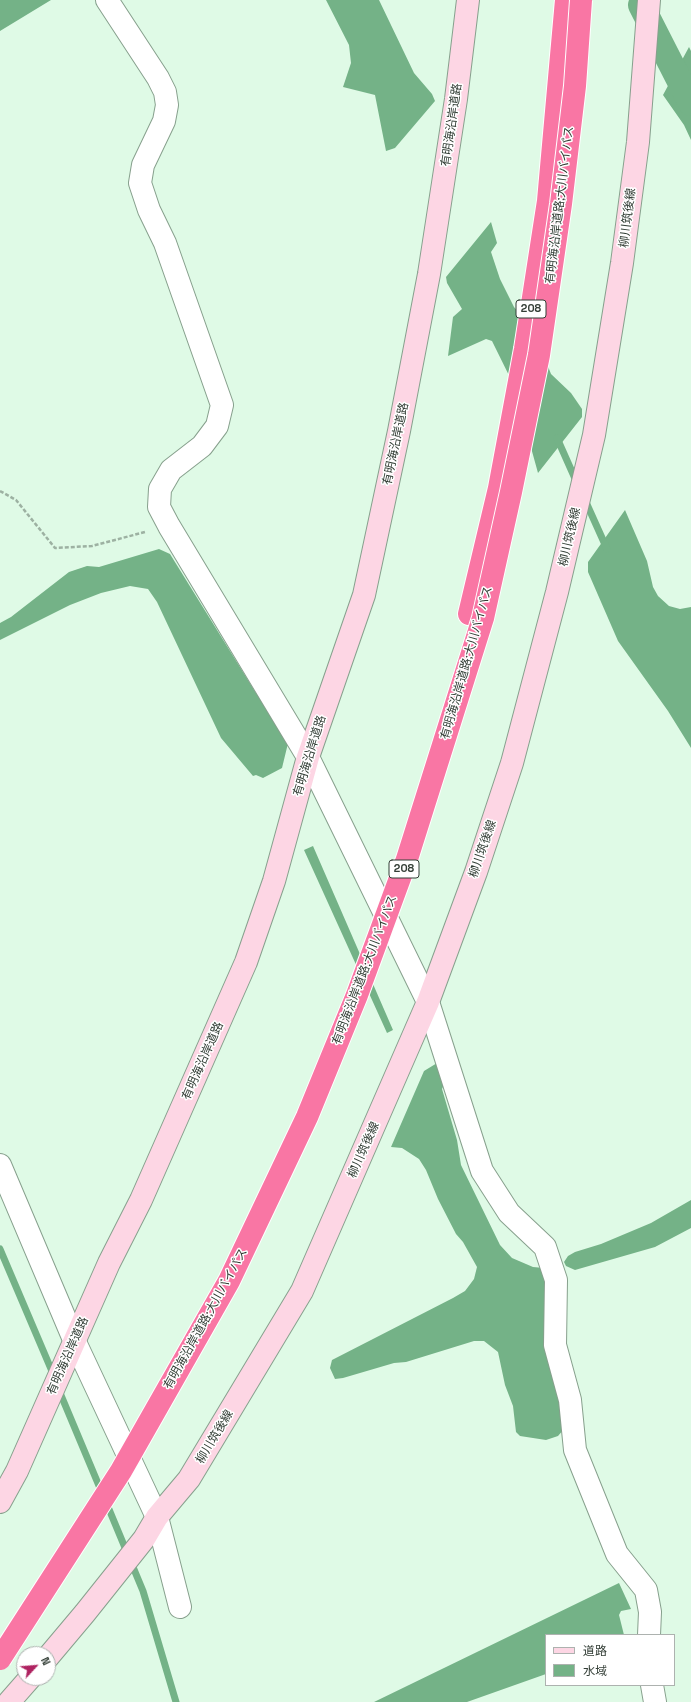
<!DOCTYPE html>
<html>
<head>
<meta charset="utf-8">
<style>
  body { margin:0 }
  #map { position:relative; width:691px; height:1702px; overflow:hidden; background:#dffae6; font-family:"Space Grotesk","Noto Sans JP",sans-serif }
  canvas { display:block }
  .legend { position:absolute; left:545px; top:1634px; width:130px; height:52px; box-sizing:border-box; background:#fff; border:1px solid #adb2af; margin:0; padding:5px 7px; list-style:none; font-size:12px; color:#333e36 }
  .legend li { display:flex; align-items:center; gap:8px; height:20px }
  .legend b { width:20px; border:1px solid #adb2af }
  .north { position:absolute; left:16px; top:1646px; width:40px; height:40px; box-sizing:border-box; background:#fff; border:1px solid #adb2af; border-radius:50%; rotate:64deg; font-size:11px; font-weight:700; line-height:16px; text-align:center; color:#333e36 }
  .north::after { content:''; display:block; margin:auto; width:14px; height:18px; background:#af2361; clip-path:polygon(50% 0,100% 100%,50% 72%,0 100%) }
</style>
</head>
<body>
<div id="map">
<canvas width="691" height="1702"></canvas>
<ul class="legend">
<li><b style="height:5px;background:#fdd6e4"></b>道路</li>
<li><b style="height:11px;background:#74b287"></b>水域</li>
</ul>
<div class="north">N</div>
</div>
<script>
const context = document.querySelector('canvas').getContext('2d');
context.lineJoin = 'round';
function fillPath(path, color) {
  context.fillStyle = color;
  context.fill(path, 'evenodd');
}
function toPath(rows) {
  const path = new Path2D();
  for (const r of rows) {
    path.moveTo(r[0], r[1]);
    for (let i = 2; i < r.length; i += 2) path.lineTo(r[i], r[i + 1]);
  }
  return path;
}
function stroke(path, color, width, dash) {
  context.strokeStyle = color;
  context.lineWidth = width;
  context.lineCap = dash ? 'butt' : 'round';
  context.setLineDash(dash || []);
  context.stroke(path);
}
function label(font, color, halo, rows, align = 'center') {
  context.font = font + ' "Space Grotesk","Noto Sans JP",sans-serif';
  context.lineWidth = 3;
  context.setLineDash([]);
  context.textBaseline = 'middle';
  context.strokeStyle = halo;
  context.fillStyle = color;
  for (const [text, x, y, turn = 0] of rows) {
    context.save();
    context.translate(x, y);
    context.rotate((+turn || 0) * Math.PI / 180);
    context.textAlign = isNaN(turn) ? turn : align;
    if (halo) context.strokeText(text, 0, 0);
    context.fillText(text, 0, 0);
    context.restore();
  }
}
fillPath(toPath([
  [0,0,51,0,0,31],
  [326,0,379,0,414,73,432,94,435,101,395,148,386,151,375,95,343,87,351,63,349,45],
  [689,47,691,51,691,140,684,125,663,95],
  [491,222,497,243,491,252,500,279,514,307,534,331,551,374,571,393,582,409,582,417,538,473,530,444,529,416,492,341,486,339,448,356,453,317,462,309,447,283,446,277],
  [625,510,647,561,653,587,658,596,669,606,680,609,691,607,691,748,668,711,618,641,588,572,588,562],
  [159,549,170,554,256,693,271,701,290,735,282,768,263,778,256,775,253,776,221,738,157,602,148,589,130,586,101,593,70,605,0,640,0,623,11,617,69,572,87,566,99,567],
  [313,846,393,1030,387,1033,304,850],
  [442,1060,447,1078,442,1089,457,1140,461,1165,500,1245,512,1258,533,1267,544,1268,551,1356,564,1429,558,1436,546,1440,520,1436,516,1432,513,1406,505,1385,498,1352,484,1341,474,1341,406,1362,394,1363,343,1378,335,1379,330,1368,332,1360,453,1298,465,1291,474,1279,477,1267,463,1242,456,1234,438,1199,426,1170,419,1159,402,1148,391,1147,424,1071],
  [691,1200,691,1228,655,1247,575,1270,566,1266,564,1262,568,1256,575,1252,601,1244,651,1223],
  [619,1583,631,1609,621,1611,619,1615,624,1635,546,1635,546,1674,467,1702,374,1702]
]), '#74b287');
stroke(toPath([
  [557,438,577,483],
  [585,500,607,549],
  [0,1249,54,1376],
  [58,1388,102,1493],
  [106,1502,143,1591,176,1702]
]), '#74b287', 7);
stroke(toPath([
  [641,5,691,103]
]), '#74b287', 26);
const street = toPath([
  [107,0,158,78,165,92,167,105,164,121,143,165,140,183,149,210,165,243,222,405,217,426,202,446,171,470,160,489,159,507,169,526,308,757,428,1002,482,1171,509,1213,545,1247,556,1280,555,1345,570,1400,575,1450,617,1554,646,1590,650,1612,649,1635],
  [0,1165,75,1342,157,1517,180,1607],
  [652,1685,655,1702]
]);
const secondary = toPath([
  [0,1502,17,1471,109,1263,141,1200,246,962,274,881,308,757,364,595,399,431,429,274,456,99,468,0],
  [48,1657,85,1613,144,1539,157,1517,189,1479,302,1291,428,1002,476,872,512,763,557,592,594,435,622,263,638,142,649,0],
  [9,1702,30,1678]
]);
const highway = toPath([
  [469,614,499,488,525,349,548,201,566,0]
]);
stroke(street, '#87a08d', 24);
stroke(secondary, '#87a08d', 24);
stroke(highway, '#fff', 24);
stroke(toPath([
  [0,491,16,500,55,548,92,546,145,532]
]), '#9db1a2', 2.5, [4, 2]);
stroke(street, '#fff', 22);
stroke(secondary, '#fdd6e4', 22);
stroke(highway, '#f976a4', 22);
const highwayBridge = toPath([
  [0,1659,121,1471,229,1281,307,1117,357,995,407,859,483,618,511,492,539,355,561,204,575,86,581,0]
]);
stroke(highwayBridge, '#fff', 24, []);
stroke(highwayBridge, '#f976a4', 22);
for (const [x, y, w] of [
  [531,309,30],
  [404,869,30]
]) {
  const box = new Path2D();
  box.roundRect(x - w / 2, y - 9, w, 18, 3);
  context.fillStyle = '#fff';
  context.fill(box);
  stroke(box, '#333e36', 1);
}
label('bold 11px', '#333e36', null, [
  ["208",531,309],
  ["208",404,869]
]);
label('12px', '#333e36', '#fff', [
  ["有明海沿岸道路",452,125,-82],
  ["有明海沿岸道路;大川バイパス",560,205,-83],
  ["柳川筑後線",628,218,-83],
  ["有明海沿岸道路",396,444,-78],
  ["柳川筑後線",570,537,-77],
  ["有明海沿岸道路;大川バイパス",467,663,-74],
  ["有明海沿岸道路",310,756,-73],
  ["柳川筑後線",483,849,-71],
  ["有明海沿岸道路;大川バイパス",365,970,-69],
  ["有明海沿岸道路",203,1061,-66],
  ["柳川筑後線",364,1150,-66],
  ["有明海沿岸道路;大川バイパス",206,1319,-61],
  ["有明海沿岸道路",68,1356,-66],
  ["柳川筑後線",215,1437,-59]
]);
</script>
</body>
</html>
